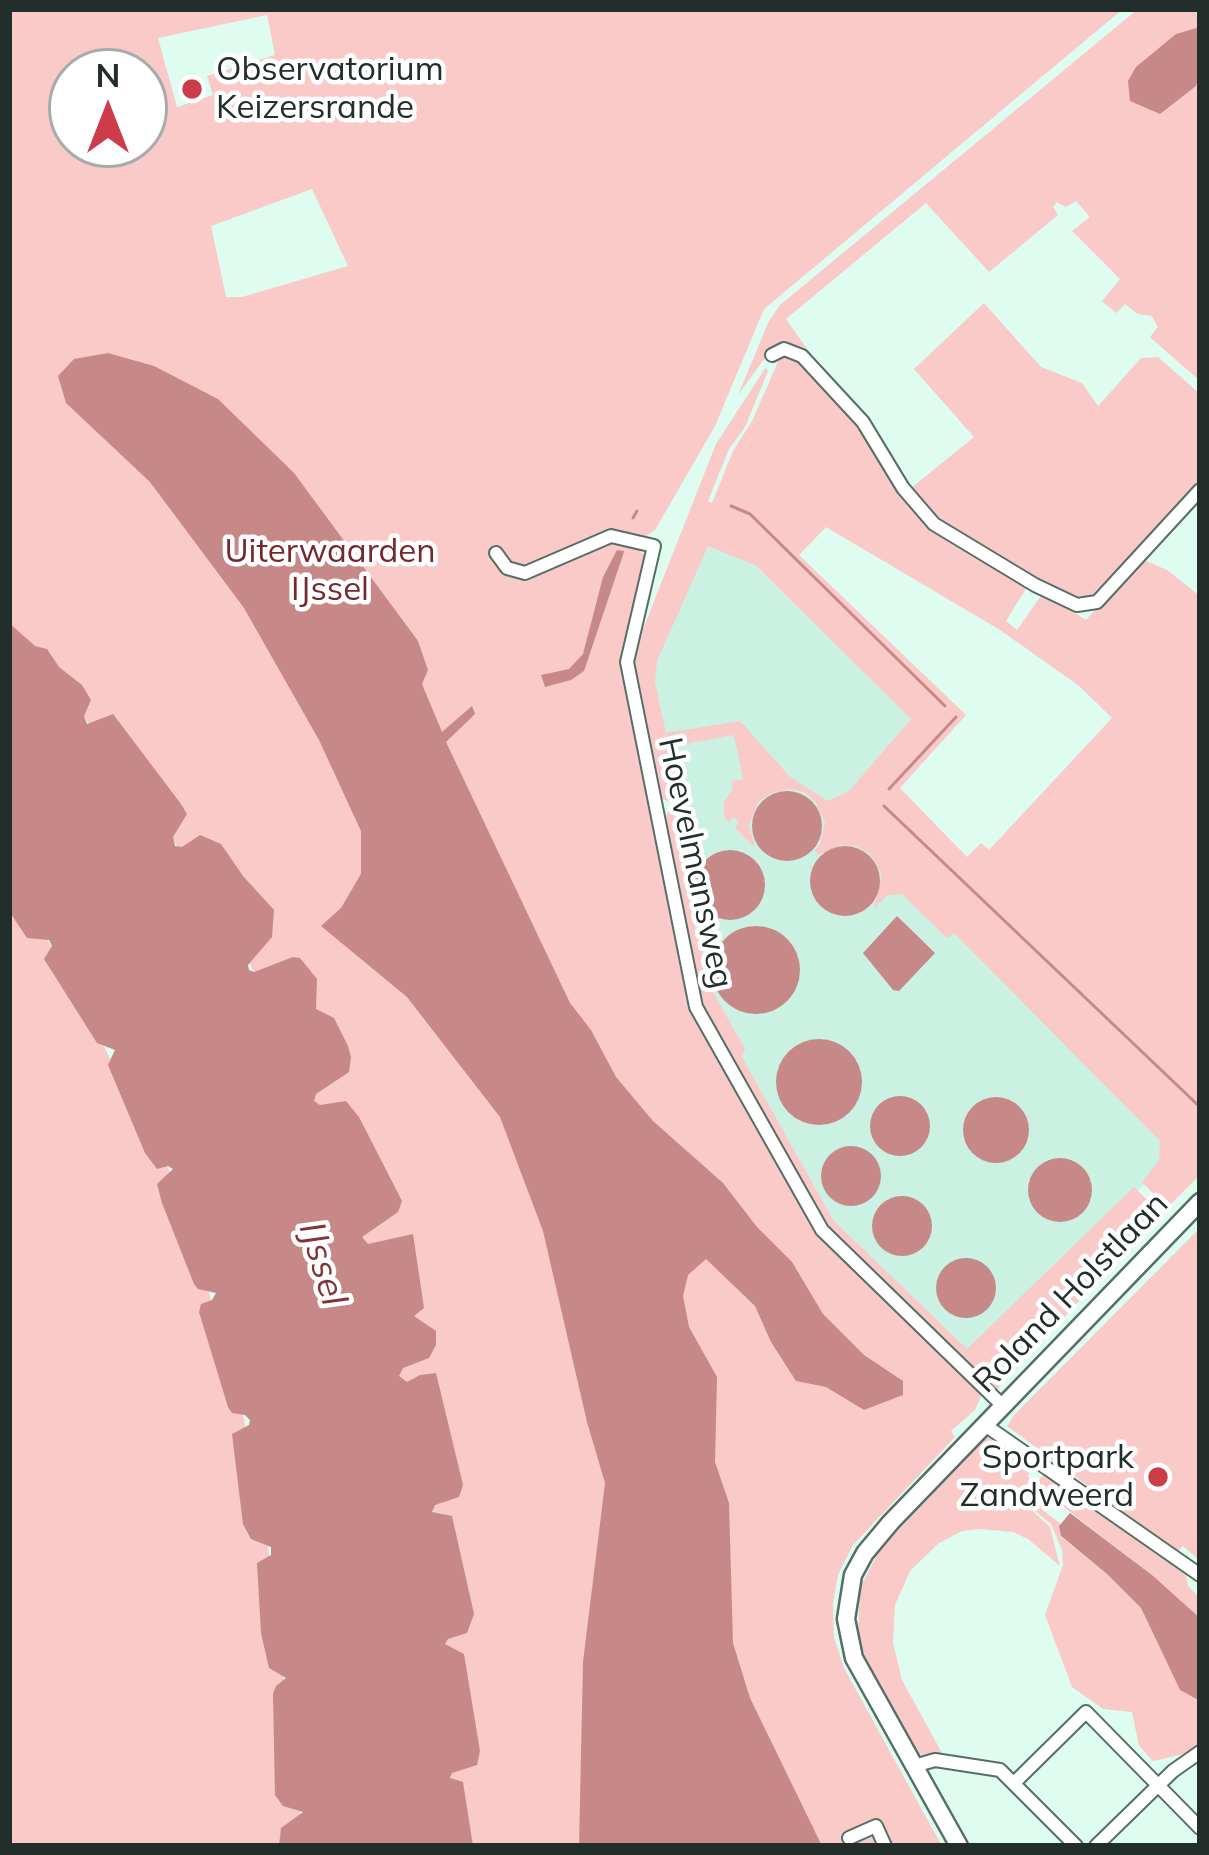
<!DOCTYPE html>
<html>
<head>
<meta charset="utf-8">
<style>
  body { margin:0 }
  #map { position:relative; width:1209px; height:1855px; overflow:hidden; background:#defcf0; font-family:Mulish,sans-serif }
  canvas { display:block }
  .frame { position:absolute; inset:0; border:12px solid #222e29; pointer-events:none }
  .north { position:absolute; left:48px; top:48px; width:120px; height:120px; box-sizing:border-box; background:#fff; border:3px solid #a7aba9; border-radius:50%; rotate:0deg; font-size:33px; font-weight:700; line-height:48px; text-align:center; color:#222e29 }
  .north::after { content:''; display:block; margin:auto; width:42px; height:54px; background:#cc3c49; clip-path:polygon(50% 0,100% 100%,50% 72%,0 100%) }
</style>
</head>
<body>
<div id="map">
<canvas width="1209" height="1855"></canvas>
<div class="frame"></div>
<div class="north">N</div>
</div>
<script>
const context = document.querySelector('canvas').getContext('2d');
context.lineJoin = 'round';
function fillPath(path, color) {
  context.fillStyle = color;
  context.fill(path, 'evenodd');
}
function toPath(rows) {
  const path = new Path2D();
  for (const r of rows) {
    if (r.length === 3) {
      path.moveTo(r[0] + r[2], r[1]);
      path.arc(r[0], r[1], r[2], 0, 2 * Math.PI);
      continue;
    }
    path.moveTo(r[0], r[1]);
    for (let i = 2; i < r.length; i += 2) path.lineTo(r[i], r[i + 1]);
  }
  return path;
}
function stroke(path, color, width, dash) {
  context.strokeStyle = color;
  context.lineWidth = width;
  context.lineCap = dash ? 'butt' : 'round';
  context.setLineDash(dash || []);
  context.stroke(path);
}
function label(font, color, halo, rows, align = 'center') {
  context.font = font + ' Mulish,sans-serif';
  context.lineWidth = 9;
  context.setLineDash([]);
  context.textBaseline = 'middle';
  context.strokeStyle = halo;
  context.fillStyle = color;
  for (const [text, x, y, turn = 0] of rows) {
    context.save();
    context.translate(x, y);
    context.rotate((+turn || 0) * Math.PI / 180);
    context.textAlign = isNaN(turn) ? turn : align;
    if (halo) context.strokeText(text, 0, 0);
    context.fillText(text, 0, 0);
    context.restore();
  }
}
fillPath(toPath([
  [687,536,755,565,911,719,848,793,1183,1144,976,1359,833,1221,698,979,671,800,635,667]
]), '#cbf1e3');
fillPath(toPath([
  [9,9,1123,9,764,309,715,426,655,530,645,537,640,551,647,557,624,670,684,987,692,1012,822,1241,866,1276,982,1394,975,1410,951,1431,955,1437,853,1545,838,1575,833,1604,834,1637,844,1668,942,1846,454,1846,445,1646,434,1516,361,1238,313,1101,251,966,174,841,84,717,9,631],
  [267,15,275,55,207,76,213,95,177,107,158,38],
  [72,72,144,72,144,144,72,144],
  [312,189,348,266,242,297,226,297,211,226],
  [1138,9,1200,9,1200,381,1150,337,1158,327,1152,316,1138,314,1125,304,1116,313,1102,301,1120,279,1072,231,1090,217,1076,201,1066,207,1057,202,1053,207,1058,215,989,272,926,203,786,319,812,356,791,347,770,351,738,395,769,321,780,305],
  [984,303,1041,367,1082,383,1098,406,1141,358,1158,357,1200,394,1200,484,1090,597,1074,596,975,546,941,524,910,489,974,437,914,369],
  [782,353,796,355,856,425,869,434,907,500,1027,587,1006,621,1017,630,1043,593,1086,620,1142,559,1167,570,1200,596,1200,1175,1167,1208,1142,1182,1159,1161,1160,1141,954,933,947,938,902,894,887,895,874,909,882,874,871,855,856,846,841,845,818,855,815,850,820,844,825,822,815,801,804,792,790,789,770,794,758,802,749,825,755,848,735,828,739,821,733,817,729,822,724,816,724,801,732,791,732,781,743,779,734,735,668,747,678,799,671,803,657,796,632,657,716,444,766,367,768,371,745,427,729,449,708,501,712,503,733,451,752,421],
  [826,527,1000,630,1078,685,1112,718,989,850,981,843,967,857,900,788,966,715,799,555],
  [708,546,755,565,911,719,848,792,827,801,789,776,740,721,666,733,655,682,657,661],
  [684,808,693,861,687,886,695,931,703,946,702,960,713,992,745,1049,742,1057,833,1220,967,1349,1134,1187,1157,1209,1157,1217,995,1392,829,1234,698,1001,662,821,670,810],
  [9,888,47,939,169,1170,209,1293,244,1420,268,1547,300,1814,299,1846,9,1846],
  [1200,1228,1200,1561,1183,1546,1177,1552,1007,1426,1014,1415],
  [987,1437,1031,1462,1028,1477,1033,1480,1023,1502,1050,1527,1060,1566,1028,1539,1013,1532,980,1529,962,1531,939,1543,910,1571,895,1605,893,1643,902,1680,942,1753,923,1755,918,1753,865,1657,858,1630,860,1588,880,1549],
  [1046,1471,1185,1569,1188,1586,1200,1598,1200,1618,1152,1575,1035,1485],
  [1031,1492,1048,1505,1044,1511,1061,1524,1061,1537,1107,1574,1141,1608,1180,1690,1200,1701,1200,1743,1183,1754,1153,1761,1139,1746,1132,1712,1103,1709,1072,1687,1045,1615,1063,1565,1062,1550,1051,1524,1028,1505]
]), '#f9cac8');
fillPath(toPath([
  [1200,27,1200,72,1196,86,1160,114,1130,101,1128,81,1136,67,1176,34],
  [108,353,154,366,218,399,294,473,418,641,428,670,422,684,442,732,472,706,475,714,446,742,570,1003,591,1030,616,1077,653,1121,723,1183,757,1227,792,1262,823,1314,864,1355,903,1381,903,1395,864,1410,826,1387,796,1381,771,1342,755,1306,706,1259,688,1275,683,1296,689,1327,717,1377,715,1462,729,1503,733,1643,750,1698,822,1846,579,1846,583,1662,605,1483,587,1422,543,1231,500,1117,407,997,321,926,341,908,361,874,361,831,319,740,244,608,150,482,66,403,58,376,74,359],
  [617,550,624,551,623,555,584,671,571,680,545,687,541,675,569,669,583,654,603,577],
  [9,623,35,646,47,649,59,667,82,685,91,700,84,716,87,724,113,714,181,804,187,814,173,837,175,846,182,847,200,835,221,844,243,876,274,910,272,937,248,965,249,970,254,972,293,957,300,958,317,979,316,1009,334,1018,348,1046,351,1057,349,1072,316,1094,314,1101,320,1105,346,1101,359,1117,402,1201,398,1212,362,1237,368,1244,413,1234,424,1308,414,1316,436,1331,436,1345,429,1358,403,1368,399,1376,407,1382,420,1375,436,1373,463,1485,459,1497,435,1505,432,1512,452,1516,474,1614,467,1633,448,1639,445,1644,464,1654,480,1751,477,1765,452,1773,450,1778,463,1782,473,1846,279,1846,281,1828,303,1812,283,1806,275,1795,273,1694,276,1686,286,1678,269,1668,261,1633,257,1563,271,1555,271,1547,251,1539,243,1524,232,1434,249,1425,250,1420,245,1415,232,1413,228,1407,199,1312,201,1304,212,1300,216,1293,198,1289,194,1284,162,1203,157,1184,173,1169,168,1166,157,1169,145,1153,108,1065,115,1050,97,1043,44,959,52,946,49,940,27,938,9,911],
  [787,826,35],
  [845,881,35],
  [730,885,35],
  [897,916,935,953,899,991,893,990,863,953],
  [756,970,44],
  [819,1082,43],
  [900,1126,30],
  [996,1130,33],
  [851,1176,30],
  [1060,1190,32],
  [902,1226,30],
  [966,1288,30],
  [1070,1513,1152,1575,1200,1618,1200,1701,1180,1690,1141,1608,1107,1574,1061,1536,1059,1526]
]), '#c78988');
stroke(toPath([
  [731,506,750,514,945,706],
  [633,518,637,511],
  [889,789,956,717],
  [884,806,1200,1107]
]), '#c78988', 3);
const street = toPath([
  [772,355,784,349,802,356,863,422,903,488,934,524,1035,585,1077,605,1097,602,1200,490],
  [496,553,507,568,525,573,611,536,654,546,627,662,696,1007,822,1230,1003,1406],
  [985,1425,1200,1575],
  [914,1766,935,1760,1000,1770,1076,1846],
  [1014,1783,1086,1712,1200,1828],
  [849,1838,876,1826,885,1846],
  [1096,1846,1173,1771,1200,1752]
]);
const secondary = toPath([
  [959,1846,854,1658,846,1619,853,1575,865,1553,891,1522,1200,1202]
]);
stroke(street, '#556f65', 16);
stroke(secondary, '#556f65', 21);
stroke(street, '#fff', 12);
stroke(secondary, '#fff', 16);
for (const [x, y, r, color] of [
  [192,89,12,"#cc3c49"],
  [1158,1477,12,"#cc3c49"]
]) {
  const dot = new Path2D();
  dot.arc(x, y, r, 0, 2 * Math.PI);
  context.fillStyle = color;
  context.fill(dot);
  stroke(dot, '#fff', 4.5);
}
label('33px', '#222e29', '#fff', [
  ["Observatorium",216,70],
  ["Keizersrande",216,108],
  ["Sportpark",1134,1458,"right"],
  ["Zandweerd",1134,1496,"right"]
], 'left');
label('33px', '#74292d', '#fff', [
  ["Uiterwaarden",330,552],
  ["IJssel",330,590]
]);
label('33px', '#222e29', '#fff', [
  ["Hoevelmansweg",695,863,78],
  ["Roland Holstlaan",1071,1293,-46]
]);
label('italic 36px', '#803437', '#fff', [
  ["IJssel",322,1264,73]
]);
</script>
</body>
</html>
